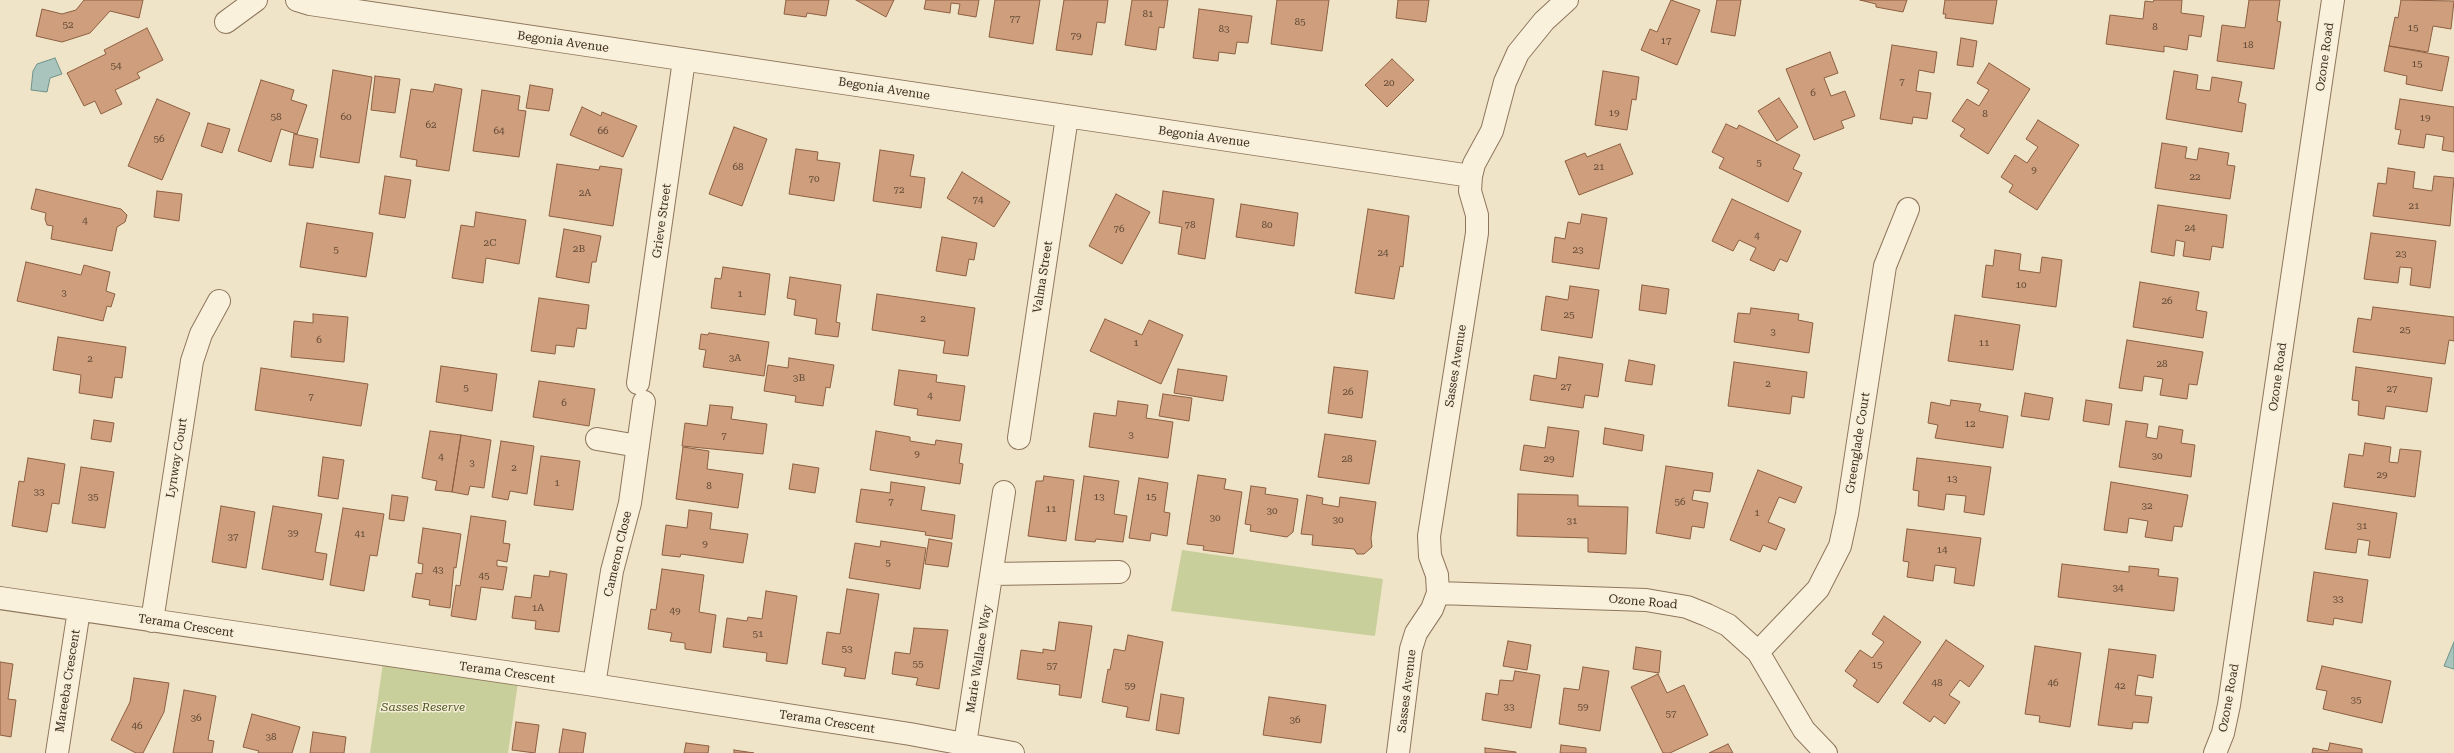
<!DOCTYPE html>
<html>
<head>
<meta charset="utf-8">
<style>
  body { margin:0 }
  canvas { display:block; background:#f0e4c8 }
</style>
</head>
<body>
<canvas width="2454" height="753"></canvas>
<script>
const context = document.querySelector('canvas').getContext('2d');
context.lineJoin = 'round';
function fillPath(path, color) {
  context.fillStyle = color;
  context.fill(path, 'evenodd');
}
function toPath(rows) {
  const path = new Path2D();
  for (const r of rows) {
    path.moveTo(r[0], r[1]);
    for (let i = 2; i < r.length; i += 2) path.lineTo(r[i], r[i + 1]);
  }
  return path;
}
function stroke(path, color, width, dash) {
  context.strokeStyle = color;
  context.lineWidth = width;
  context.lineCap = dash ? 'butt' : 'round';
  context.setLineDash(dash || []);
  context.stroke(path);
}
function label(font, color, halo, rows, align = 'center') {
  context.font = font + ' "Roboto Serif",serif';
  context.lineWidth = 3;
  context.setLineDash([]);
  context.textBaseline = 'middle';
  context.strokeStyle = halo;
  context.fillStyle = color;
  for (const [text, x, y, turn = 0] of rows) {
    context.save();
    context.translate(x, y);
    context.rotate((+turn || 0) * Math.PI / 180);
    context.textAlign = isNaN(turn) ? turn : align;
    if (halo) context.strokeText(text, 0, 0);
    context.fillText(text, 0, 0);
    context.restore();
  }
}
fillPath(toPath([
  [1182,550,1383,579,1375,636,1171,611],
  [384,656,519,675,508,753,370,753]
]), '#c9cf9b');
const water = toPath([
  [55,58,62,74,50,78,47,92,31,90,33,71,37,64,55,58],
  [2454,642,2454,669,2444,666,2454,642]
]);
fillPath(water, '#a9c4bc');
stroke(water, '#6f938a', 1);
const building = toPath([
  [84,0,143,0,139,18,110,11,90,33,62,42,36,36,42,9,62,14,76,10,84,0],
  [786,0,829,0,826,16,807,13,806,17,784,14,786,0],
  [856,0,894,0,886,17,856,0],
  [926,0,979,0,976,17,958,14,960,4,951,3,950,13,924,9,926,0],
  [995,0,1040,0,1033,44,989,37,995,0],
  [1064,0,1108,0,1105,23,1097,22,1092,55,1056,50,1064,0],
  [1132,0,1168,0,1164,28,1159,27,1156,50,1125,45,1132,0],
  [1277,0,1329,0,1322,51,1271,44,1277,0],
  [1398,0,1429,0,1426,22,1396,18,1398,0],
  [1671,0,1700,10,1677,65,1641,50,1650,29,1657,32,1671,0],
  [1717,0,1741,0,1735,36,1711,32,1717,0],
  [1860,0,1907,0,1903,12,1876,7,1876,4,1860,0],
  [1945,0,1997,0,1993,24,1945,18,1946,14,1943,14,1945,0],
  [2154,0,2182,0,2181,13,2204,16,2201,37,2189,35,2187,50,2164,46,2164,52,2106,44,2110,15,2143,19,2145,1,2153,2,2154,0],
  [2249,0,2280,0,2277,21,2281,22,2274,69,2217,61,2222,25,2245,28,2249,0],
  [2401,0,2454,1,2451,29,2433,26,2428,52,2389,46,2395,17,2398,18,2401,0],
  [1199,9,1252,16,1248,43,1237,42,1235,54,1219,52,1218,61,1193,58,1199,9],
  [147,28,163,60,137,73,140,78,115,90,122,104,101,114,95,101,84,106,67,73,106,54,104,50,147,28],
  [1961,38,1977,41,1973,67,1957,65,1961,38],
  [1892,45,1937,52,1934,73,1919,70,1916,91,1931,93,1927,119,1913,117,1912,124,1880,119,1892,45],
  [2389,46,2449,57,2442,91,2406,84,2407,76,2384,71,2389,46],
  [1830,52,1838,73,1824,78,1831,96,1845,91,1855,116,1841,121,1844,128,1814,140,1786,69,1830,52],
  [1392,59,1414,80,1387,107,1365,85,1392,59],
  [1989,63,2030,89,1988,154,1960,136,1965,129,1952,121,1967,99,1979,106,1989,90,1977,83,1989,63],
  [333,70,372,77,359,163,320,157,333,70],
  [1603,71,1639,77,1636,100,1632,99,1627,130,1595,125,1603,71],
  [2174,71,2198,75,2196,89,2210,91,2212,77,2242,82,2238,102,2246,104,2242,132,2166,119,2174,71],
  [375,76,400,79,395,113,371,110,375,76],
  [261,80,294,90,291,100,307,105,297,134,281,129,271,162,238,151,261,80],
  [435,84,462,89,449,171,416,166,417,160,400,157,411,89,433,92,435,84],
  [530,85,553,89,549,111,526,108,530,85],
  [482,90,520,96,518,110,526,111,519,157,473,151,482,90],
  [1779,98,1798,127,1777,141,1758,111,1779,98],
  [157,99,190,113,162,180,128,166,157,99],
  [2400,99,2454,107,2454,152,2442,150,2444,137,2426,134,2424,148,2398,144,2401,130,2395,129,2400,99],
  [582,107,601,116,602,112,637,126,623,157,570,135,582,107],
  [2038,120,2079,145,2037,210,2009,192,2013,185,2001,177,2015,155,2027,163,2038,147,2026,139,2038,120],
  [208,123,230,129,222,153,201,146,208,123],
  [1726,124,1737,129,1739,125,1800,155,1793,169,1802,173,1788,202,1719,168,1724,158,1712,152,1726,124],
  [734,127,767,139,742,206,709,194,734,127],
  [294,134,318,139,313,168,289,165,294,134],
  [2162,143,2187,147,2185,158,2197,160,2199,148,2229,153,2227,165,2235,166,2230,199,2155,188,2162,143],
  [1620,144,1633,174,1579,195,1565,161,1585,153,1587,157,1620,144],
  [796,149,818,152,817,160,840,163,834,201,789,194,796,149],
  [880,150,914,155,910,176,925,178,921,208,873,201,880,150],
  [557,164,599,170,600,166,622,169,613,226,549,216,557,164],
  [2388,168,2415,172,2413,188,2432,191,2434,176,2454,178,2450,226,2373,216,2378,183,2386,184,2388,168],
  [962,172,1010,202,994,227,947,198,962,172],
  [385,176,411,180,405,218,379,214,385,176],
  [36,189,121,209,127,215,125,222,117,227,112,251,51,239,53,226,47,225,45,219,46,213,31,209,36,189],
  [157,191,182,194,179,221,154,217,157,191],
  [1163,191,1214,199,1205,259,1178,254,1182,227,1159,223,1163,191],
  [1116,194,1150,212,1122,264,1089,246,1116,194],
  [1732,199,1801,231,1787,262,1780,259,1774,271,1750,260,1756,248,1739,240,1733,251,1712,241,1732,199],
  [1241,204,1298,213,1294,246,1236,237,1241,204],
  [2158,205,2227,215,2223,248,2212,246,2210,260,2183,256,2185,242,2176,240,2174,256,2151,252,2158,205],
  [1368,209,1409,216,1403,267,1400,266,1394,299,1355,293,1368,209],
  [476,212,526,220,519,264,486,258,483,283,452,278,461,225,474,227,476,212],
  [1582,214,1607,218,1599,269,1552,262,1555,237,1565,239,1568,222,1580,224,1582,214],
  [307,223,373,233,366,277,300,267,307,223],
  [564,229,601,236,596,262,592,262,589,283,556,277,564,229],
  [2371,233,2436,241,2430,288,2410,285,2412,268,2400,267,2398,283,2364,279,2371,233],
  [942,237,977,243,974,260,969,259,966,276,936,271,942,237],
  [1995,250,2021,254,2019,270,2040,273,2042,257,2062,260,2056,307,1982,297,1986,265,1993,266,1995,250],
  [26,262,81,275,84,265,110,272,106,291,115,294,111,307,107,306,103,321,17,301,26,262],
  [723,267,770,274,765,315,711,308,715,278,721,279,723,267],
  [790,277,841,285,836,322,840,323,838,337,815,334,817,319,794,315,796,300,787,298,790,277],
  [2140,282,2199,292,2196,310,2207,312,2203,338,2133,327,2140,282],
  [1642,285,1669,289,1666,314,1639,310,1642,285],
  [1570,286,1599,290,1592,338,1541,330,1546,296,1568,300,1570,286],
  [877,294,975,308,968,356,943,353,945,341,872,330,877,294],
  [539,298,589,305,586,329,577,328,574,347,556,345,555,354,531,351,539,298],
  [2373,307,2454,317,2454,341,2449,340,2445,364,2353,352,2358,318,2371,320,2373,307],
  [1751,308,1799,314,1798,320,1813,323,1809,353,1734,342,1738,313,1750,314,1751,308],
  [313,314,348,317,344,362,291,357,294,321,313,323,313,314],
  [1955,315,2020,325,2013,370,1948,361,1955,315],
  [1105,319,1142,335,1149,320,1183,335,1161,384,1090,351,1105,319],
  [709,333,769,342,764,376,703,367,706,350,699,349,701,334,708,335,709,333],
  [58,337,126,347,122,378,115,377,112,398,79,393,81,375,53,370,58,337],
  [2127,340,2203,352,2197,385,2189,384,2187,399,2160,395,2163,379,2144,376,2142,391,2119,388,2127,340],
  [1559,357,1603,364,1598,397,1585,395,1583,408,1530,400,1534,375,1556,379,1559,357],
  [789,358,834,365,830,388,826,387,823,406,795,402,796,396,764,391,768,365,788,368,789,358],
  [1629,360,1655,365,1652,385,1625,381,1629,360],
  [1734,362,1807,372,1804,398,1792,396,1790,414,1728,406,1734,362],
  [441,366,497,374,492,411,436,402,441,366],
  [1334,367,1368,371,1362,418,1328,413,1334,367],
  [2356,367,2432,378,2427,412,2386,406,2384,419,2358,415,2359,401,2352,400,2356,367],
  [261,368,368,384,361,426,255,410,261,368],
  [1178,369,1227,376,1223,401,1174,393,1178,369],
  [899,370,937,375,936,382,965,386,960,421,917,415,918,409,894,405,899,370],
  [539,381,595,389,589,426,533,417,539,381],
  [2025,393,2053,398,2049,420,2021,416,2025,393],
  [1163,394,1192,398,1189,421,1159,416,1163,394],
  [1951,400,1981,404,1979,411,2008,416,2003,448,1935,438,1938,425,1928,423,1931,402,1950,406,1951,400],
  [2086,400,2112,404,2109,425,2083,421,2086,400],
  [1118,401,1148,405,1146,418,1173,422,1168,458,1089,447,1094,413,1116,416,1118,401],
  [710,405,733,407,731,419,767,424,763,454,682,446,685,423,707,426,710,405],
  [94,420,114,423,111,442,91,439,94,420],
  [2126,421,2148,424,2146,437,2157,439,2159,426,2183,430,2181,443,2195,445,2191,477,2119,467,2126,421],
  [1548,427,1579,431,1573,477,1520,470,1524,445,1545,448,1548,427],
  [1605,428,1644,435,1642,451,1603,444,1605,428],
  [430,431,461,435,452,492,435,490,437,481,422,478,430,431],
  [876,431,910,437,910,441,935,445,936,440,962,444,959,463,963,464,960,484,870,470,876,431],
  [1325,434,1376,441,1369,484,1318,477,1325,434],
  [461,435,491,440,484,488,470,486,468,495,452,492,461,435],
  [501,441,534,446,527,494,510,491,508,500,492,497,501,441],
  [2365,443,2391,447,2389,462,2398,463,2400,449,2421,451,2415,497,2344,487,2349,454,2363,456,2365,443],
  [683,447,709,451,707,469,743,474,738,508,676,499,683,447],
  [541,456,580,461,573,510,534,505,541,456],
  [323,457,344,460,338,499,318,496,323,457],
  [28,458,65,464,59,504,52,503,47,532,12,526,19,481,24,482,28,458],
  [1917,458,1991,467,1984,515,1964,512,1966,496,1946,494,1944,510,1918,506,1919,491,1913,490,1917,458],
  [793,464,819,468,815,493,789,489,793,464],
  [1666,466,1713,473,1710,492,1694,490,1692,500,1708,503,1704,528,1692,526,1690,539,1656,533,1666,466],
  [81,467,114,472,105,528,72,523,81,467],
  [1758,470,1802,487,1795,503,1779,497,1768,522,1785,529,1776,550,1763,545,1760,552,1730,540,1758,470],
  [1198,475,1226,479,1224,489,1242,492,1233,554,1203,550,1204,546,1187,544,1198,475],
  [1044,476,1074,480,1066,541,1028,536,1036,481,1043,481,1044,476],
  [1084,476,1119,481,1114,514,1127,516,1123,542,1096,539,1095,542,1075,540,1084,476],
  [1139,478,1168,483,1164,512,1170,513,1167,536,1151,533,1150,541,1129,538,1139,478],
  [891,482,925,487,921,510,955,515,952,539,925,535,926,532,856,522,861,489,890,493,891,482],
  [2111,482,2188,495,2182,527,2174,526,2172,541,2145,537,2148,521,2129,518,2127,533,2104,530,2111,482],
  [1251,486,1266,488,1265,494,1298,499,1293,532,1287,537,1250,531,1251,525,1245,524,1251,486],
  [1518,494,1578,495,1578,506,1628,507,1626,554,1588,552,1588,538,1517,536,1518,494],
  [392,495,408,497,404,521,389,519,392,495],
  [1307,495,1323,498,1322,504,1339,507,1340,497,1376,502,1371,538,1372,547,1364,554,1357,554,1354,549,1312,545,1313,535,1301,534,1307,495],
  [2333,503,2397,513,2390,558,2368,555,2370,541,2358,539,2356,553,2325,549,2333,503],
  [221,506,255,512,246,568,212,562,221,506],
  [273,506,322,514,315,552,327,554,323,580,262,569,273,506],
  [343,508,384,514,377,556,370,555,364,591,330,585,343,508],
  [689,510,712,513,710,529,748,534,743,563,681,554,680,557,662,555,666,525,687,528,689,510],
  [471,516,506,521,503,543,510,544,507,562,497,560,497,566,507,567,503,590,481,587,476,620,451,616,456,585,460,586,471,516],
  [423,528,461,534,456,568,454,567,450,608,429,605,430,600,412,597,416,573,422,574,423,564,418,563,423,528],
  [1907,529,1981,538,1974,586,1954,583,1956,568,1935,565,1933,581,1907,577,1909,562,1903,561,1907,529],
  [929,539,952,543,948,567,925,564,929,539],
  [881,541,926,548,920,589,849,578,855,543,880,547,881,541],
  [2062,564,2129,572,2129,566,2159,569,2158,576,2178,578,2174,611,2058,597,2062,564],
  [662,569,704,575,699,612,716,615,711,653,685,649,685,643,670,641,672,633,648,629,651,609,656,610,662,569],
  [550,571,567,574,559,632,535,629,536,621,512,618,515,596,531,598,534,575,549,577,550,571],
  [2314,572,2368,580,2362,623,2334,618,2333,625,2307,621,2314,572],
  [847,589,879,594,865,679,844,676,846,668,822,664,827,632,840,634,847,589],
  [766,591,797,596,787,664,766,661,767,653,723,647,727,618,747,621,748,617,762,619,766,591],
  [1884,616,1921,642,1878,703,1853,686,1857,680,1845,671,1860,650,1872,658,1884,642,1872,634,1884,616],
  [1059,622,1092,626,1081,698,1059,695,1060,685,1017,679,1021,650,1043,653,1043,649,1055,651,1059,622],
  [914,628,948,630,939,689,916,685,918,678,892,674,895,652,910,654,914,628],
  [1128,635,1163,642,1149,721,1126,717,1128,707,1102,702,1108,669,1110,670,1114,649,1125,651,1128,635],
  [1946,640,1984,666,1969,687,1960,680,1949,695,1960,702,1945,724,1934,716,1930,722,1903,703,1946,640],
  [1508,641,1531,645,1527,670,1503,666,1508,641],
  [2035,646,2081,653,2070,727,2039,722,2040,716,2025,714,2035,646],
  [1636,647,1661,651,1659,673,1633,669,1636,647],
  [2109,649,2156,655,2153,678,2138,675,2135,695,2152,697,2148,723,2133,722,2132,729,2098,725,2109,649],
  [0,662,13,664,8,699,16,700,11,737,0,735,0,662],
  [2322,666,2391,681,2382,723,2323,709,2327,691,2316,689,2322,666],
  [1583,667,1609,671,1600,731,1559,724,1564,688,1579,690,1583,667],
  [1515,671,1540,675,1531,728,1482,720,1486,693,1498,695,1500,680,1513,681,1515,671],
  [1658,674,1667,693,1684,685,1708,735,1670,753,1663,753,1631,687,1658,674],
  [134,678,169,683,164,712,143,753,136,753,111,740,130,702,134,678],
  [184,690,216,696,208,740,214,741,212,753,173,753,184,690],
  [1161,694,1184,698,1179,734,1156,730,1161,694],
  [1269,697,1326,705,1321,743,1263,735,1269,697],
  [252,714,300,727,292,753,258,753,259,751,243,747,252,714],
  [516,722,539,725,535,753,512,750,516,722],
  [563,729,586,733,583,753,559,753,563,729],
  [313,732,346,737,344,753,310,753,313,732],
  [686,743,709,746,708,753,684,753,686,743],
  [2330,743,2362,749,2362,753,2312,753,2313,748,2328,751,2330,743],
  [1728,744,1733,753,1709,753,1728,744],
  [1561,745,1586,748,1586,753,1560,753,1561,745],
  [1485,748,1516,752,1516,753,1485,753,1485,748],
  [734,750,754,753,734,753,734,750]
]);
fillPath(building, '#cf9f7d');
stroke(building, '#8d5f41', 1);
const minor = toPath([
  [297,0,310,4,1471,176],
  [226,22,256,0],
  [638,383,684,60],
  [1019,438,1067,117],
  [597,439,638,446],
  [992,574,1119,572],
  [1438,593,1646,600,1687,607,1707,615,1728,625,1758,652,1804,730,1826,753],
  [0,598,594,685,910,734,1013,753],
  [152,621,192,361,201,334,219,301],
  [1758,652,1818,589,1840,546,1847,514,1885,266,1908,209],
  [594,685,612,571,630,503,644,402],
  [965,744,1004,492],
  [57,753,79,610],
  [1398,753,1411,649,1416,633,1432,609,1438,593,1437,575,1430,556,1429,536,1477,233,1477,215,1470,191,1471,176,1474,164,1492,131,1505,82,1518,53,1544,21,1567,0],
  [2215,753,2223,733,2229,705,2333,0]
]);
stroke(minor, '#8d765c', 24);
stroke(minor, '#faf1dc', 22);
label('10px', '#624a37', null, [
  ["81",1148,14],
  ["77",1015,19],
  ["85",1300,22],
  ["52",68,25],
  ["8",2155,27],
  ["15",2413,28],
  ["83",1224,29],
  ["79",1076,36],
  ["17",1666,41],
  ["18",2248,45],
  ["15",2417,64],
  ["54",116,66],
  ["7",1902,82],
  ["20",1389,83],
  ["6",1813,93],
  ["19",1614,113],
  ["8",1985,114],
  ["58",276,117],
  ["60",346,117],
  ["19",2425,118],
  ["62",431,125],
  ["64",499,131],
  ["66",603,131],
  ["56",159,139],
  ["5",1759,163],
  ["68",738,167],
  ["21",1599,167],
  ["9",2034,170],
  ["22",2195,177],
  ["70",814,179],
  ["72",899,190],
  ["2A",585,193],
  ["74",978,200],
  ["21",2414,206],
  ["4",85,221],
  ["78",1190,225],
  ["80",1267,225],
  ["24",2190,228],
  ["76",1119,229],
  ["4",1757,236],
  ["2C",490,243],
  ["2B",579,249],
  ["5",336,250],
  ["23",1578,250],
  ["24",1383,253],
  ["23",2401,254],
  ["10",2021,285],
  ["3",64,293],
  ["1",740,294],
  ["26",2167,301],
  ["25",1569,315],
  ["2",923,319],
  ["25",2405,330],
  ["3",1773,332],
  ["6",319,340],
  ["1",1136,343],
  ["11",1984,343],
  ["3A",735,358],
  ["2",90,359],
  ["28",2162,364],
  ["3B",799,378],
  ["2",1768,384],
  ["27",1566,387],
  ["5",466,388],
  ["27",2392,389],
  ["26",1348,392],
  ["4",930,396],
  ["7",311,397],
  ["6",564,403],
  ["12",1970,424],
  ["3",1131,435],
  ["7",724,436],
  ["9",917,454],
  ["30",2157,456],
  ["4",441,457],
  ["28",1347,459],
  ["29",1549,459],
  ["3",472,463],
  ["2",514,468],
  ["29",2382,475],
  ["13",1952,479],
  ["1",557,483],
  ["8",709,486],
  ["33",39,492],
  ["35",93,497],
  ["13",1099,497],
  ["15",1151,497],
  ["7",891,502],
  ["56",1680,502],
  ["32",2147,506],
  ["11",1051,509],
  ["30",1272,511],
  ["1",1757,513],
  ["30",1215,518],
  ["30",1338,520],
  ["31",1572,521],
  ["31",2362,526],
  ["39",293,533],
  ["41",360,534],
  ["37",233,537],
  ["9",705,544],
  ["14",1942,550],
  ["5",888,563],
  ["43",438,570],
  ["45",484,576],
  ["34",2118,588],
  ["33",2338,599],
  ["1A",538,608],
  ["49",675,611],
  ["51",758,634],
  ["53",847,649],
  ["55",918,664],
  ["15",1877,665],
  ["57",1052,666],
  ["48",1937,683],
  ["46",2053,683],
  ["59",1130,686],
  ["42",2120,686],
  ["35",2356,700],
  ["33",1509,707],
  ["59",1583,707],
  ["57",1671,714],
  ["36",196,718],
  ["36",1295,720],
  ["46",137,726],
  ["38",271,737]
]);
label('12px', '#3d2e20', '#f7eed8', [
  ["Begonia Avenue",563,42,8],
  ["Ozone Road",2325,57,-82],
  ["Begonia Avenue",884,89,9],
  ["Begonia Avenue",1204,137,8],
  ["Grieve Street",662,221,-82],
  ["Valma Street",1043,277,-81],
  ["Sasses Avenue",1456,366,-81],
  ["Ozone Road",2278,377,-82],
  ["Greenglade Court",1858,443,-81],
  ["Lynway Court",177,458,-81],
  ["Cameron Close",618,554,-77],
  ["Ozone Road",1643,602,5],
  ["Terama Crescent",186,626,9],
  ["Marie Wallace Way",979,659,-81],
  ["Terama Crescent",507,673,8],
  ["Mareeba Crescent",68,681,-81],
  ["Sasses Avenue",1407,691,-83],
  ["Ozone Road",2229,698,-80],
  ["Terama Crescent",827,722,9]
]);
label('italic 12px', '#4d5a26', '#f7eed8', [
  ["Sasses Reserve",423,707]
]);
</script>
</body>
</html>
